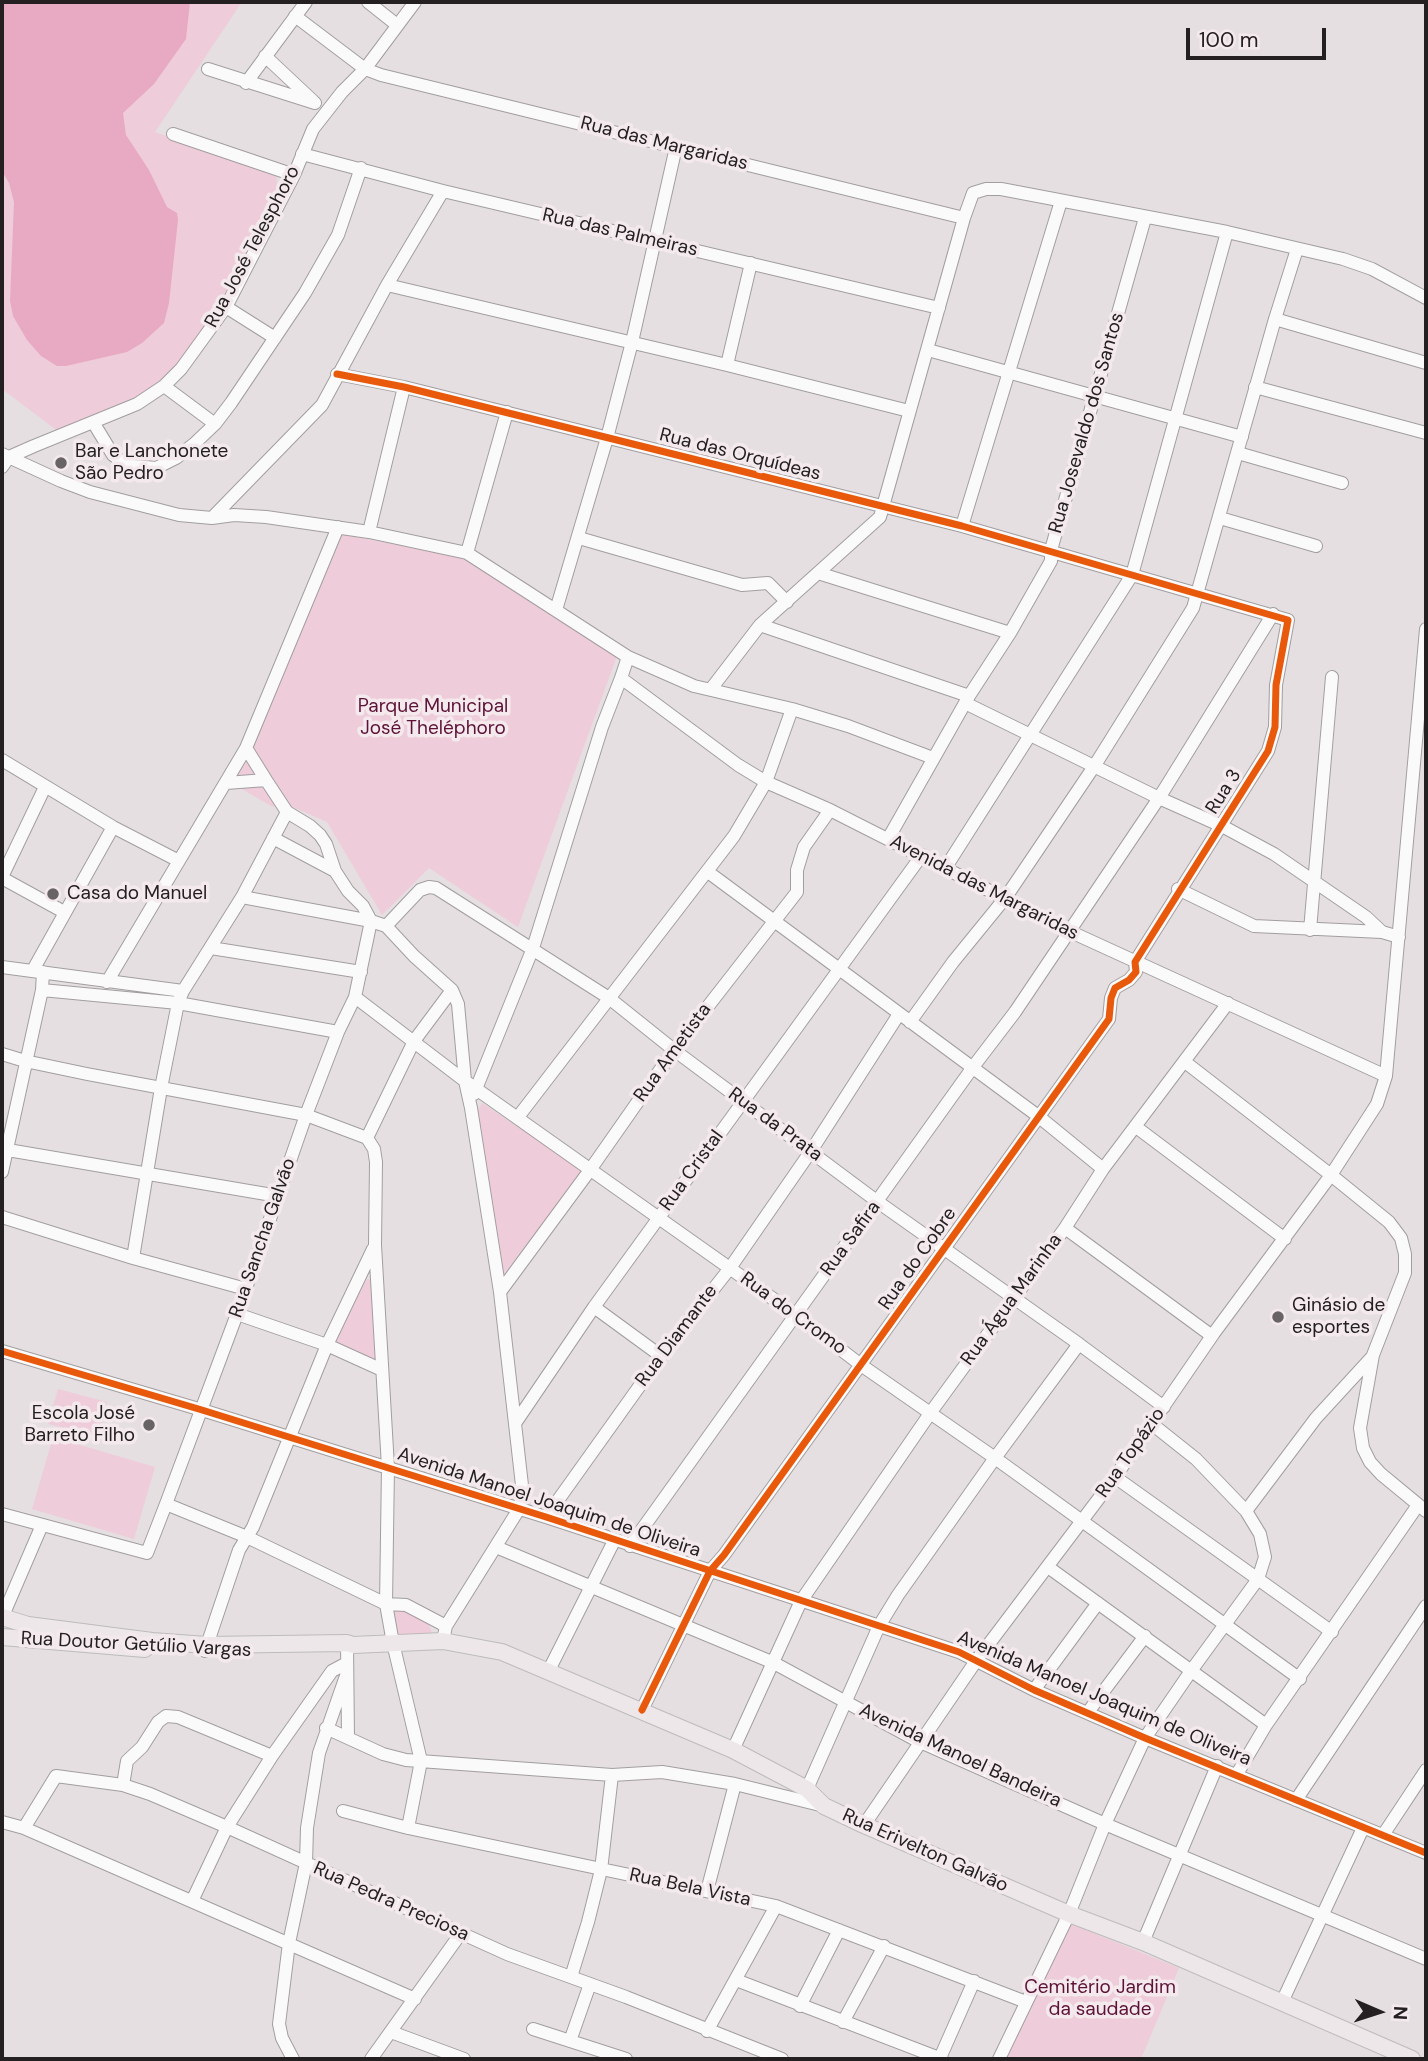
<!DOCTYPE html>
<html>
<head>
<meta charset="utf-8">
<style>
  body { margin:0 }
  #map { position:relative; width:1428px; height:2061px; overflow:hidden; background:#e5dfe1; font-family:"DM Sans",sans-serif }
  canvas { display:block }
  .frame { position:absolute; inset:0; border:4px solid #242021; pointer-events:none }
  .north { position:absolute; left:1344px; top:1977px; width:70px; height:70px; -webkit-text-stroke:5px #f4eaed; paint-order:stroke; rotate:93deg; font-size:19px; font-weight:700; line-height:28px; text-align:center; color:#242021 }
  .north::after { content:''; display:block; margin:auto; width:24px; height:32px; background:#242021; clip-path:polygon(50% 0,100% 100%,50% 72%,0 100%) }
  .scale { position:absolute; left:1186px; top:28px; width:140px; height:32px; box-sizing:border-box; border:4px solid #242021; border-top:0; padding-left:9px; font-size:21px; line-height:24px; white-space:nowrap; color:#242021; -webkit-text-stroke:5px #f4eaed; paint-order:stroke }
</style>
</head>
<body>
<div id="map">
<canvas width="1428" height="2061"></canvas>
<div class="frame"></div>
<div class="north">N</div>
<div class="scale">100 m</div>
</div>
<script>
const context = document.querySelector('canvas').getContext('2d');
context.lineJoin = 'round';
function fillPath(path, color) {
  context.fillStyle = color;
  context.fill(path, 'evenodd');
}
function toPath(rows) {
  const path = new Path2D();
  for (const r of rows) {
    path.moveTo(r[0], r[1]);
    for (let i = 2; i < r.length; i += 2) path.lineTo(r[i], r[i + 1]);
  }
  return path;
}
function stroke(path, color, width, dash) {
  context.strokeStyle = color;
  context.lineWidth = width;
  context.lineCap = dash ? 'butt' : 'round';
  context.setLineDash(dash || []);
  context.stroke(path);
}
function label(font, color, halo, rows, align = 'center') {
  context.font = font + ' "DM Sans",sans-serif';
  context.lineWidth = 7;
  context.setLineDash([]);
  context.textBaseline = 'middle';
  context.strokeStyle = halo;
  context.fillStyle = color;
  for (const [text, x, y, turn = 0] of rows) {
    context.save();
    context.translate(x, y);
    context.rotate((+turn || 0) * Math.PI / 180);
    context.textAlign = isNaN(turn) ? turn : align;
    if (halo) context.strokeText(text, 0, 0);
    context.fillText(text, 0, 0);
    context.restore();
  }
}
fillPath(toPath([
  [2,2,242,2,155,132,276,175,278,192,225,301,177,369,138,401,59,432,2,389],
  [342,534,463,558,617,656,518,927,429,868,382,915,327,822,279,801,273,807,233,784],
  [482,1103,584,1171,502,1276,476,1114],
  [367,1279,373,1280,377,1362,333,1343],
  [58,1389,107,1402,98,1436,48,1424],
  [53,1437,155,1467,134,1539,32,1509],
  [392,1606,403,1607,427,1621,434,1637,396,1636],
  [1069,1923,1179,1968,1141,2059,1005,2059]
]), '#efccd9');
fillPath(toPath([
  [2,2,190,2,186,39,154,84,123,113,126,135,149,170,167,207,177,213,178,220,169,303,164,323,142,343,127,352,66,366,57,366,41,356,27,340,13,316,10,301,14,202,9,183,2,171]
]), '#e8aac2');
const minor = toPath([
  [368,2,397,25],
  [295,16,365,69,381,75,964,218],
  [265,56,313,101],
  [208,69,315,103],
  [246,83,306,2],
  [173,134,294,175],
  [302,154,443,191,939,308],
  [387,285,727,365,909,411],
  [226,307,275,338],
  [1275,319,1426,363],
  [928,350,1242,437],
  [727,365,751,263],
  [337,374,404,387,962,526,1288,620,1276,685,1275,727,1268,751,1135,962,1136,972,1129,980,1115,988,1111,998,1109,1019,724,1555,710,1571,642,1710],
  [164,386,215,424],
  [1255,387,1426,433],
  [93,422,113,455,124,463,134,466,156,468,176,458,194,444,215,424,231,403,305,293,338,235,361,168],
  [1238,453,1342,483],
  [2,454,61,481,90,492,179,515,212,518,234,515,266,517,369,532,467,553,628,657,694,686,792,709,848,726,933,758],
  [2,467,9,457,34,446,137,404,164,386,181,369,226,307,294,175,313,129,342,92,365,69,415,2],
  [212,518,322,405,387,285,443,191],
  [1220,518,1316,546],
  [962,526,1061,201],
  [369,532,404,387],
  [579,538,742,585,768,583,787,602],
  [467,553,507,412],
  [818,573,1010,633],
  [556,610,607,438,632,342,676,147],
  [760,625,969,696],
  [628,657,621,678,738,765,766,782,830,810,1071,932,1386,1076],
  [711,689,760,625,880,517,964,218,973,193,986,189,1001,189,1227,232,1343,259,1372,269,1426,298],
  [965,703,1159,798,1222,826,1274,854,1366,917,1382,932,1399,937],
  [246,748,266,780],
  [2,760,113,827,177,860],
  [226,783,266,780,287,812,310,826,320,835,326,844,335,871,348,891,363,906,371,921,386,926,414,956,452,990,458,1004,465,1081,471,1108,500,1292,523,1494,519,1509,446,1626,443,1641],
  [273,838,335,871],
  [888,839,969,696,1010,633,1051,561,1051,550,1145,218],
  [946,867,1132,575,1227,232],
  [708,872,1038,1116,1103,1169],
  [2,877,45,787],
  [2,878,64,912],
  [1178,889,1254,926,1382,932],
  [386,926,420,890,429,887,436,888,609,998,674,1050,878,1202,1079,1344,1164,1407],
  [1310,930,1332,677],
  [211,948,361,972],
  [2,967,183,991],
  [33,970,113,827],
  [107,982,246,748,338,527],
  [42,990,178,1003,338,1032],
  [355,997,465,1081,796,1315,861,1365,995,1458,1300,1679],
  [910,1022,953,962,1006,897,1095,765,1193,608,1275,319,1297,249],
  [2,1054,25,1061,87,1074,306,1115,367,1138],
  [1185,1062,1331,1175,1389,1222,1401,1238,1405,1254,1405,1273,1373,1355,1360,1428,1363,1448,1370,1462,1381,1474,1426,1511],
  [474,1094,533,948,602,727,621,678],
  [518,1117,734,836,766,782,792,709],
  [1136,1127,1285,1239],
  [367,1138,374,1149,376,1162,375,1245,388,1467,386,1604,393,1643,421,1761,408,1828],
  [367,1138,414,1041,452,990],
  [2,1149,278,1196],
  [2,1172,42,990,43,972],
  [2,1217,133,1258,246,1289],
  [1065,1228,1212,1336],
  [133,1258,161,1088,178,1003,183,991,242,897,287,812],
  [500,1292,590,1170,674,1050,797,892,797,870,804,847,830,810],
  [594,1307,661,1356],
  [237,1314,327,1345,380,1369],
  [2,1351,202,1410,546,1517,959,1652,1034,1690,1145,1738,1426,1853],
  [516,1422,594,1307,922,855],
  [1115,1477,1332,1632],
  [166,1504,247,1537,386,1604,406,1605,446,1626],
  [1246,1511,1316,1418,1372,1357],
  [2,1514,147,1553,166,1504,237,1314,306,1115,338,1032,355,997,371,921,242,897],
  [546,1517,661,1356,730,1268,811,1151,899,1014],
  [630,1546,973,1067,1015,1012,1159,798,1273,614],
  [496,1547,774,1663,916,1740,1105,1824,1426,1959],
  [1048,1567,1266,1725],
  [2,1618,42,1525],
  [347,1643,348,1738],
  [205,1651,239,1550,253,1527,327,1345,373,1249],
  [548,1672,614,1541],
  [1034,1690,1098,1603],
  [1088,1712,1145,1636],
  [326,1728,383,1754,406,1760,612,1775,662,1772,735,1784,824,1806],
  [733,1750,801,1601,931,1412,1065,1228,1103,1169,1228,1003],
  [1237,1774,1266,1725,1418,1505],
  [123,1785,127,1761,142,1747,158,1722,166,1716,178,1717,272,1756],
  [807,1789,879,1626,898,1595,995,1458,1079,1344],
  [1296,1800,1426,1606],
  [343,1811,408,1828,776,1906,1026,2002],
  [2,1822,24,1828,415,1999],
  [864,1825,976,1661,1115,1477,1214,1333,1331,1175,1377,1104,1386,1076,1426,629],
  [24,1828,56,1776,123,1785,150,1794,227,1827,507,1954,626,1997,782,2059],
  [1383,1835,1426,1770],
  [707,1891,735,1784],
  [192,1901,227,1827,272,1756,332,1671,347,1663],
  [1143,1942,1217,1766],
  [571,1977,588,1922,601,1870,612,1775],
  [736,1980,942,2059],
  [1282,2002,1363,1828],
  [800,2006,839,1930],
  [843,2022,884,1946],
  [533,2029,626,2059],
  [707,2031,776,1906],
  [391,2032,464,2059],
  [570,2041,590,1984],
  [940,2058,974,1981],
  [293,2059,282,2038,279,2024,289,1943,306,1863,307,1828,319,1753,347,1673],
  [371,2059,461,1933],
  [999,2059,1069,1914,1105,1824,1145,1738,1191,1671,1258,1579,1265,1557,1260,1534,1246,1511,1196,1459,1152,1424]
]);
const major = toPath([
  [2,1617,28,1625,152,1641,206,1645,347,1643,353,1645,443,1641,502,1652,733,1750,807,1789,824,1806,864,1825,1069,1914,1143,1942,1412,2059],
  [2,1637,145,1649]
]);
stroke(minor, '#a29ea0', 14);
stroke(major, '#bdbbbc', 18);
stroke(minor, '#fbfafa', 12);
stroke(major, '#eee7e9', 16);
stroke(toPath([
  [337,374,404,387,962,526,1288,620,1276,685,1275,727,1268,751,1135,962,1136,972,1129,980,1115,988,1111,998,1109,1019,724,1555,710,1571,642,1710],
  [2,1351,202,1410,546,1517,959,1652,1034,1690,1145,1738,1426,1853]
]), '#e8590c', 7);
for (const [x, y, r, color] of [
  [61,463,7,"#686364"],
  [53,894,7,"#686364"],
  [1278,1317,7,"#686364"],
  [149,1425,7,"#686364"]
]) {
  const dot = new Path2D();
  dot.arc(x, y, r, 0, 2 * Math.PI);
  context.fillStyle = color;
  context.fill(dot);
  stroke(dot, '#f4eaed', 2.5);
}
label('19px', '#242021', '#f4eaed', [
  ["Rua das Margaridas",664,144,14],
  ["Rua das Palmeiras",620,233,13],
  ["Rua José Telesphoro",253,247,-62],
  ["Rua Josevaldo dos Santos",1087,423,-74],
  ["Rua das Orquídeas",740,455,14],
  ["Rua 3",1224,792,-58],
  ["Avenida das Margaridas",984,888,27],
  ["Rua Ametista",673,1053,-54],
  ["Rua da Prata",775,1125,36],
  ["Rua Cristal",692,1171,-54],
  ["Rua Sancha Galvão",263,1238,-71],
  ["Rua Safira",851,1239,-54],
  ["Rua do Cobre",918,1259,-55],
  ["Rua Água Marinha",1012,1300,-54],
  ["Rua do Cromo",793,1314,36],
  ["Rua Diamante",677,1336,-53],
  ["Rua Topázio",1131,1453,-55],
  ["Avenida Manoel Joaquim de Oliveira",549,1503,18],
  ["Rua Doutor Getúlio Vargas",136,1645,3],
  ["Avenida Manoel Joaquim de Oliveira",1104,1699,23],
  ["Avenida Manoel Bandeira",960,1756,25],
  ["Rua Erivelton Galvão",925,1851,24],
  ["Rua Bela Vista",690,1888,12],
  ["Rua Pedra Preciosa",391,1902,24]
]);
label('19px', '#242021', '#f4eaed', [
  ["Bar e Lanchonete",75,452],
  ["São Pedro",75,474],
  ["Casa do Manuel",67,894],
  ["Ginásio de",1292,1306],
  ["esportes",1292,1328],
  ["Escola José",135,1414,"right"],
  ["Barreto Filho",135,1436,"right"]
], 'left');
label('19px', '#5d1237', '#f4eaed', [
  ["Parque Municipal",433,707],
  ["José Theléphoro",433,729],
  ["Cemitério Jardim",1100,1988],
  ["da saudade",1100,2010]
]);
</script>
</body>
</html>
